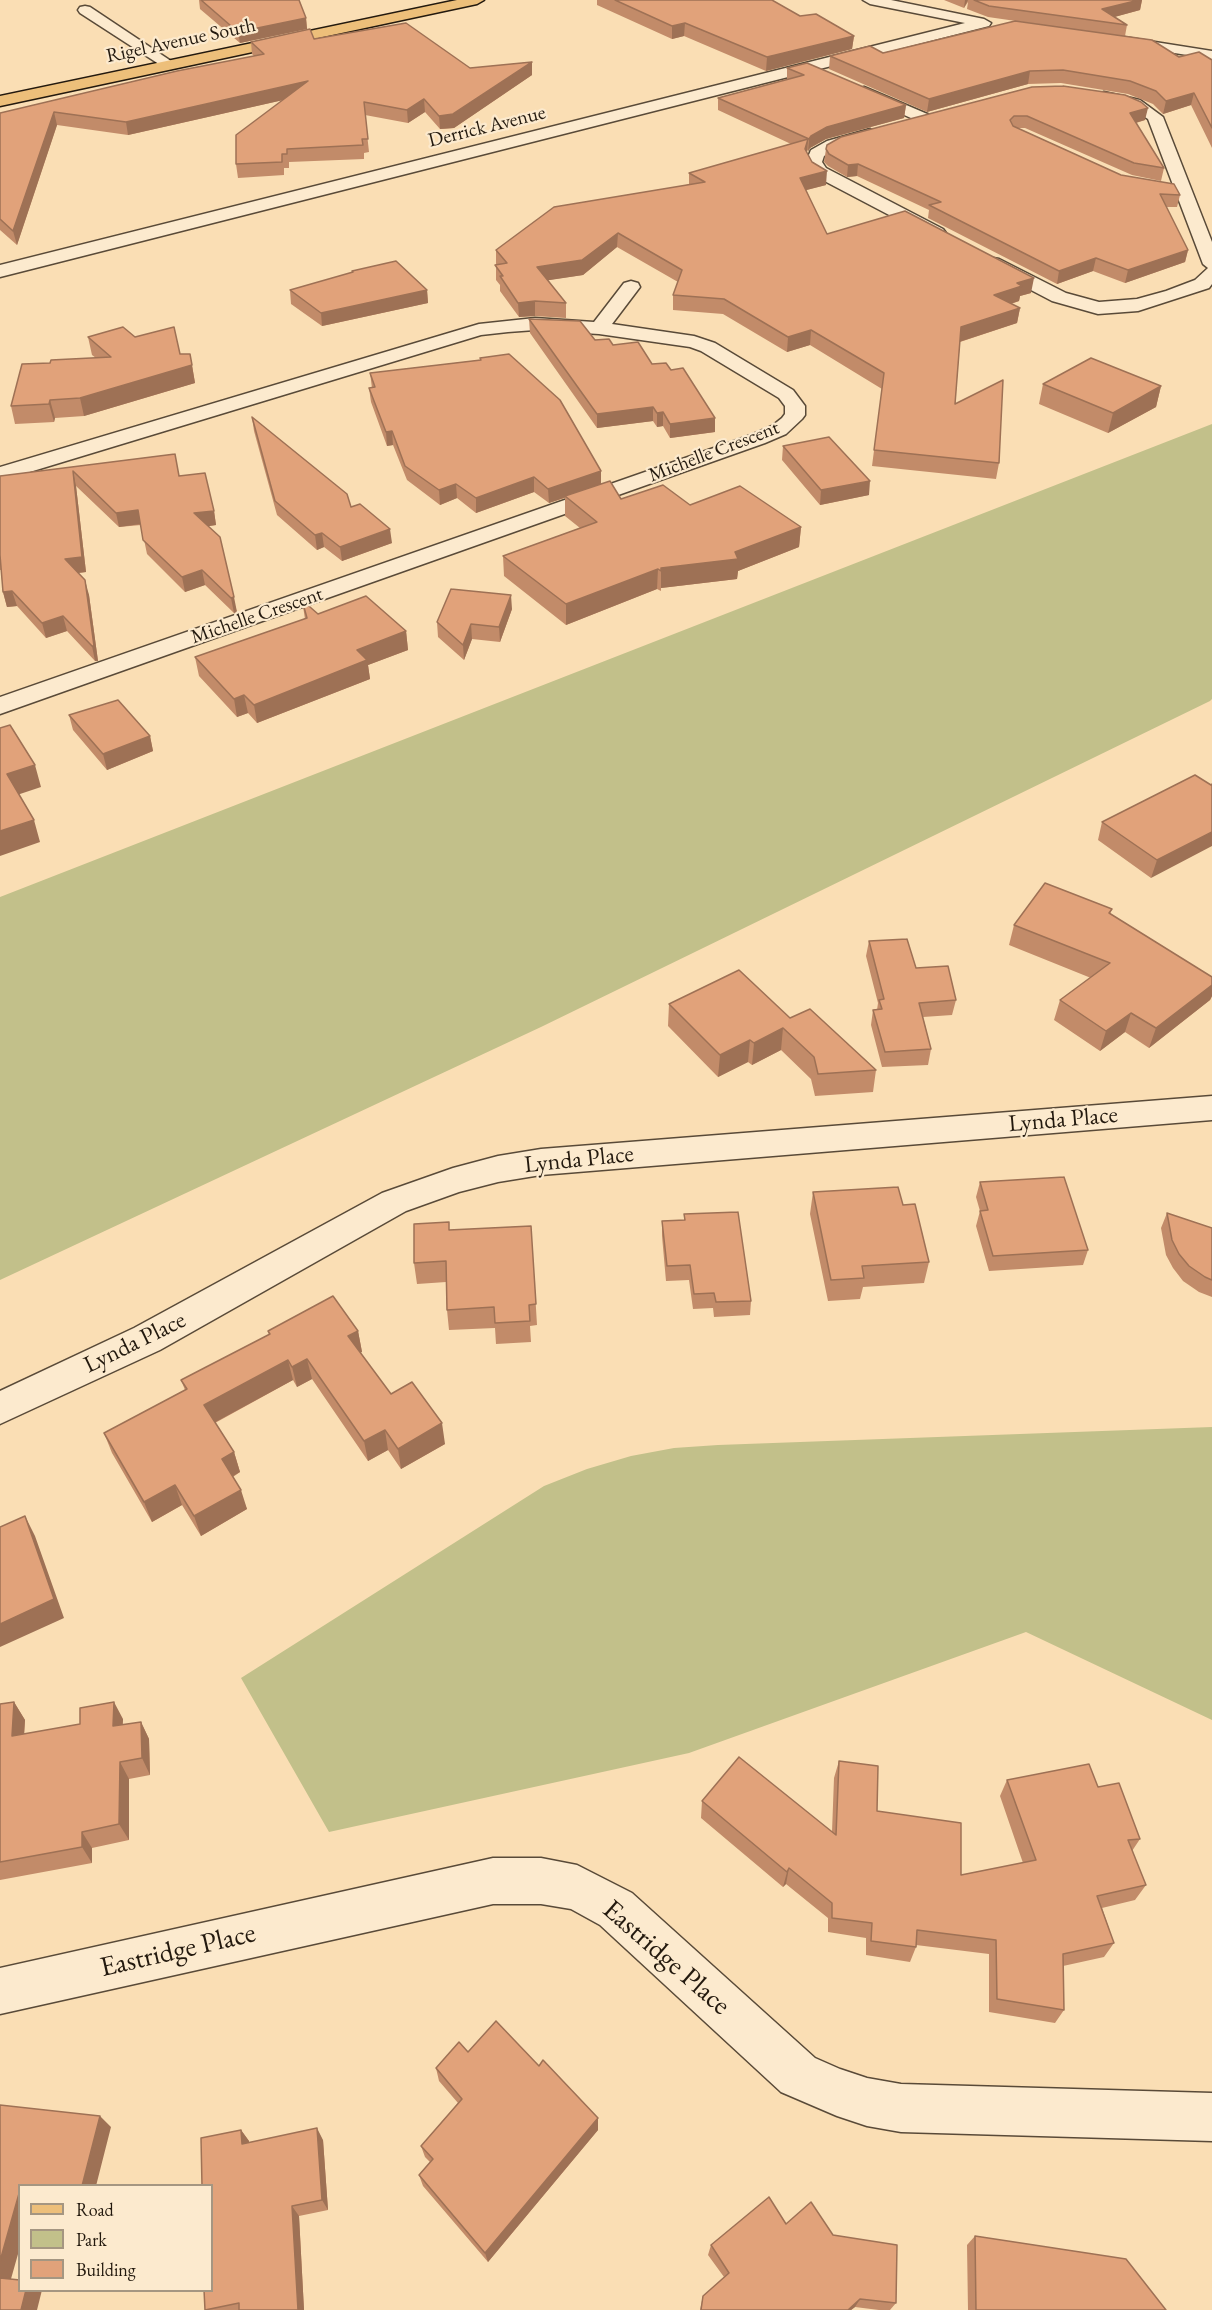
<!DOCTYPE html>
<html>
<head>
<meta charset="utf-8">
<style>
  body { margin:0 }
  #map { position:relative; width:1212px; height:2310px; overflow:hidden; background:#fadeb4; font-family:"EB Garamond",serif }
  canvas { display:block }
  .legend { position:absolute; left:18px; top:2184px; width:195px; height:108px; box-sizing:border-box; background:#fceace; border:2px solid #a59681; margin:0; padding:8px 10px; list-style:none; font-size:18px; color:#23190e }
  .legend li { display:flex; align-items:center; gap:12px; height:30px }
  .legend b { width:30px; border:2px solid #a59681 }
</style>
</head>
<body>
<div id="map">
<canvas width="1212" height="2310"></canvas>
<ul class="legend">
<li><b style="height:8px;background:#edbf7a"></b>Road</li>
<li><b style="height:16px;background:#c2c08a"></b>Park</li>
<li><b style="height:16px;background:#e1a27a"></b>Building</li>
</ul>
</div>
<script>
const context = document.querySelector('canvas').getContext('2d');
context.lineJoin = 'round';
function fillPath(path, color) {
  context.fillStyle = color;
  context.fill(path, 'evenodd');
}
function toPath(rows) {
  const path = new Path2D();
  for (const r of rows) {
    path.moveTo(r[0], r[1]);
    for (let i = 2; i < r.length; i += 2) path.lineTo(r[i], r[i + 1]);
  }
  return path;
}
function stroke(path, color, width, dash) {
  context.strokeStyle = color;
  context.lineWidth = width;
  context.lineCap = dash ? 'butt' : 'round';
  context.setLineDash(dash || []);
  context.stroke(path);
}
function label(font, color, halo, rows, align = 'center') {
  context.font = font + ' "EB Garamond",serif';
  context.lineWidth = 4.5;
  context.setLineDash([]);
  context.textBaseline = 'middle';
  context.strokeStyle = halo;
  context.fillStyle = color;
  for (const [text, x, y, turn = 0] of rows) {
    context.save();
    context.translate(x, y);
    context.rotate((+turn || 0) * Math.PI / 180);
    context.textAlign = isNaN(turn) ? turn : align;
    if (halo) context.strokeText(text, 0, 0);
    context.fillText(text, 0, 0);
    context.restore();
  }
}
fillPath(toPath([
  [1212,424,1212,699,1210,701,541,1027,0,1280,0,897],
  [1212,1427,1212,1720,1026,1632,689,1753,329,1832,241,1678,544,1486,587,1469,631,1456,674,1448,718,1445]
]), '#c2c08a');
const minor = toPath([
  [863,0,891,0,984,19,991,23,989,26,0,277,0,265,965,23,870,4,863,0],
  [85,6,90,7,177,65,170,69,165,68,80,13,78,10,80,7,85,6],
  [1117,36,1212,51,1212,59,1112,43,1110,40,1112,37,1117,36],
  [864,87,932,116,934,119,926,124,920,122,859,95,856,92,859,89,864,87],
  [1104,92,1140,100,1163,117,1212,242,1212,284,1209,288,1138,311,1098,314,1052,301,987,267,984,263,987,259,993,258,999,259,1066,293,1099,302,1137,299,1166,291,1195,280,1208,268,1203,264,1148,119,1129,107,1099,100,1096,97,1099,94,1104,92],
  [870,129,878,134,876,137,839,147,824,156,822,162,826,168,943,229,946,233,943,237,931,237,813,175,811,171,806,162,811,150,827,141,870,129],
  [631,281,638,283,640,287,612,324,694,336,715,343,793,390,805,406,805,415,802,419,786,434,765,443,0,714,0,697,751,435,772,426,782,418,785,414,785,406,779,398,701,351,690,347,599,334,535,330,508,332,481,335,0,481,0,467,479,324,535,318,594,322,624,283,631,281],
  [1212,1096,1212,1120,541,1175,498,1182,459,1192,406,1211,160,1350,0,1424,0,1391,134,1328,382,1193,453,1168,498,1156,541,1149,1212,1096],
  [493,1858,541,1858,577,1865,632,1893,815,2058,840,2069,867,2078,901,2084,1212,2093,1212,2141,901,2132,867,2126,837,2116,781,2092,600,1925,571,1909,541,1904,493,1904,0,2014,0,1968,493,1858]
]);
const major = toPath([
  [457,0,484,0,477,4,0,106,0,96,457,0]
]);
stroke(minor, '#594a38', 3);
stroke(major, '#23190e', 3);
fillPath(minor, '#fceace');
fillPath(major, '#edbf7a');
fillPath(toPath([
  [199,0,299,0,306,18,307,29,240,43,200,9],
  [597,0,772,0,800,16,854,36,852,49,766,71,684,36,672,39,597,5],
  [944,0,1142,0,1140,10,1114,17,1127,25,1125,36,1179,57,1212,60,1212,148,1191,105,1163,114,1153,104,1128,94,1061,83,1028,84,927,112,829,69,830,56,883,53,1120,36,988,17,967,9,968,2,964,8],
  [314,39,470,68,532,62,532,75,454,128,440,129,425,112,408,123,365,115,369,152,364,153,364,159,289,162,289,168,284,168,284,175,238,178,236,164,283,100,128,135,57,125,17,245,0,230,0,113,254,56,252,54,251,42],
  [787,68,906,105,904,118,826,139,810,148,807,151,807,153,812,162,826,185,806,190,827,234,1031,293,1020,296,1019,301,1011,304,1020,308,1017,323,960,342,955,404,999,463,996,479,872,466,882,389,810,345,787,352,723,314,673,310,673,295,678,282,617,247,583,275,548,280,566,303,566,318,535,316,519,317,500,291,500,285,496,280,496,250,689,184,689,173,791,144,718,110,718,98,787,79],
  [1032,87,1145,120,1136,123,1164,168,1161,181,1132,175,1025,128,1017,128,1121,175,1180,195,1177,207,1166,207,1188,250,1185,262,1125,283,1093,271,1057,284,928,218,929,210,857,176,847,177,828,166,824,162,826,149],
  [352,271,427,290,428,303,322,326,291,304,290,290,352,273],
  [529,319,613,345,652,364,715,432,670,438,663,426,657,427,653,421,597,428,530,333],
  [88,337,135,337,180,354,190,354,195,383,84,416,55,418,54,422,15,424,11,406,50,363,96,358,92,355],
  [480,358,601,471,601,484,621,499,690,505,801,527,799,547,738,571,737,579,661,588,661,591,657,589,566,625,504,576,503,556,580,528,565,516,565,498,549,503,534,492,476,513,457,498,440,505,407,480,393,445,387,446,371,402,369,388,372,388,370,373,480,360],
  [1043,384,1161,386,1156,407,1108,433,1039,404],
  [252,417,351,507,392,543,342,561,324,547,317,550,277,515,254,431],
  [783,446,869,495,820,505,782,460],
  [175,454,179,476,214,511,216,525,208,526,237,612,234,613,205,585,185,592,147,554,141,525,119,527,76,486,86,572,78,573,89,595,98,661,95,661,67,631,46,638,17,606,7,607,3,592,1,570,0,570,0,476],
  [302,600,318,614,406,631,408,650,368,665,370,679,257,723,248,713,237,717,199,676,195,657,305,619],
  [512,609,500,642,472,639,464,660,438,637,437,622],
  [69,715,150,736,153,751,107,770,73,730],
  [1211,785,1151,878,1098,840,1102,822],
  [1112,909,1110,914,1212,977,1212,996,1210,1000,1149,1048,1125,1032,1100,1051,1054,1020,1060,1000,1091,978,1009,945,1014,925],
  [869,941,956,1000,952,1015,923,1017,931,1049,928,1065,882,1067,871,1025,873,1010,877,1010,878,1003,866,956],
  [669,1004,790,1018,876,1070,873,1092,815,1096,811,1079,781,1050,752,1065,748,1062,718,1077,668,1026],
  [980,1182,1088,1250,1083,1265,989,1271,976,1226,980,1211,976,1197],
  [813,1192,903,1205,929,1262,924,1283,863,1287,860,1299,828,1301,810,1214],
  [1167,1213,1212,1228,1212,1297,1199,1292,1183,1281,1173,1268,1166,1255,1161,1228],
  [684,1214,751,1301,750,1315,714,1317,713,1308,693,1309,689,1280,666,1281,662,1236,662,1221,684,1220],
  [531,1226,537,1325,530,1326,531,1342,496,1344,495,1328,449,1330,447,1310,446,1282,417,1284,414,1263,449,1230],
  [268,1331,358,1331,362,1352,360,1352,391,1394,445,1444,401,1469,388,1450,368,1461,312,1379,297,1387,293,1380,215,1423,234,1452,240,1472,233,1477,247,1509,201,1536,182,1505,152,1522,112,1453,104,1433,185,1390,181,1380,269,1335],
  [14,1702,25,1720,24,1734,123,1719,122,1725,141,1722,149,1739,150,1775,129,1779,129,1840,92,1848,92,1863,0,1880,0,1704],
  [839,1761,877,1811,961,1875,1023,1863,1000,1796,1007,1780,1098,1787,1140,1839,1132,1851,1146,1885,1135,1900,1102,1908,1114,1943,1104,1957,1063,1966,1064,2010,1055,2023,989,2012,989,1954,916,1945,916,1947,910,1962,866,1955,866,1938,828,1932,828,1918,786,1884,783,1887,701,1818,702,1801,832,1832,834,1778],
  [468,2052,539,2066,598,2118,598,2130,488,2262,423,2186,419,2175,430,2162,425,2157,421,2146,458,2103,439,2081,436,2068],
  [241,2130,249,2141,249,2143,323,2140,328,2210,299,2216,304,2310,205,2310],
  [786,2224,833,2235,896,2303,890,2310,879,2310,855,2307,851,2310,700,2310,703,2296,724,2277,708,2255,711,2245],
  [975,2236,1166,2310,968,2310,967,2245]
]), '#c28b69');
fillPath(toPath([
  [965,0,968,0,964,8],
  [1139,0,1142,0,1140,10,1100,21,1102,9],
  [306,18,307,29,240,43,238,32],
  [685,23,684,36,672,39,672,26],
  [854,36,852,49,766,71,767,57],
  [532,62,532,75,454,128,440,129,439,116],
  [1030,71,1028,84,927,112,929,99],
  [308,81,310,94,128,135,126,122],
  [1194,93,1191,105,1163,114,1166,101],
  [424,99,425,112,408,123,407,110],
  [906,105,904,118,826,139,810,148,808,152,809,139,811,136,827,127],
  [1148,108,1145,120,1128,125,1130,113],
  [54,112,57,125,17,245,13,231],
  [808,139,807,153,805,149],
  [858,164,857,176,847,177,848,165],
  [827,171,826,185,799,192,800,178],
  [618,233,617,247,583,275,537,282,537,267],
  [1188,250,1185,262,1125,283,1128,270],
  [1096,258,1093,271,1057,284,1059,271],
  [1034,278,1031,293,1020,296,1019,301,991,310,994,295,1017,283],
  [427,290,428,303,322,326,321,313],
  [535,301,535,316,519,317,518,303],
  [1020,308,1017,323,959,342,961,327],
  [811,330,810,345,787,352,788,337],
  [192,365,195,383,84,416,80,398],
  [1161,386,1156,407,1108,433,1113,413],
  [50,400,55,418,54,422,49,404],
  [653,407,653,421,597,428,597,414],
  [663,412,663,426,657,427,657,413],
  [715,418,715,432,670,438,670,424],
  [392,431,393,445,387,446,386,432],
  [73,471,76,486,86,572,69,574,65,559],
  [601,471,601,485,549,503,548,489],
  [534,477,534,492,476,513,476,498],
  [870,481,869,495,820,505,821,490],
  [456,484,457,498,440,505,439,490],
  [138,510,141,524,119,527,116,513],
  [214,511,216,525,197,528,194,513],
  [801,527,799,547,738,571,737,579,661,588,661,568,735,552],
  [390,529,392,543,342,561,340,547],
  [322,533,324,547,317,550,315,535],
  [658,569,657,589,566,625,566,604],
  [202,570,205,585,185,592,182,577],
  [85,580,89,595,98,661,95,661,92,646],
  [12,591,17,606,7,607,3,592],
  [511,595,512,609,500,642,499,627],
  [234,597,237,612,234,613,231,598],
  [63,616,67,631,46,638,42,623],
  [471,624,472,639,464,660,463,645],
  [406,631,408,650,368,665,370,679,257,723,254,705,357,650],
  [244,695,248,713,237,717,234,699],
  [150,736,153,751,107,770,103,754],
  [35,765,41,787,14,796,7,774],
  [34,820,40,842,0,856,0,831],
  [1212,832,1212,846,1151,878,1157,860],
  [1212,985,1212,996,1210,1000,1149,1048,1156,1028],
  [1131,1013,1125,1032,1100,1051,1106,1031],
  [783,1028,781,1050,752,1065,754,1043],
  [750,1040,748,1062,718,1077,720,1055],
  [358,1331,362,1352,352,1357,348,1336],
  [307,1359,312,1379,297,1387,292,1367],
  [288,1360,293,1380,210,1425,204,1405],
  [442,1423,445,1444,401,1469,398,1449],
  [385,1430,388,1450,368,1461,364,1441],
  [234,1452,240,1472,228,1479,222,1459],
  [175,1485,182,1505,152,1522,144,1502],
  [241,1490,247,1509,201,1536,194,1516],
  [25,1516,35,1536,64,1618,0,1647,0,1624],
  [14,1702,25,1720,23,1753,12,1736],
  [114,1702,123,1719,122,1744,113,1726],
  [141,1722,149,1739,150,1775,142,1758],
  [120,1762,129,1779,129,1840,119,1824],
  [82,1832,92,1848,92,1863,82,1847],
  [789,1868,786,1884,783,1887,787,1872],
  [100,2116,111,2127,96,2186,82,2186],
  [598,2118,598,2130,488,2262,485,2253],
  [317,2128,323,2140,328,2210,322,2200],
  [241,2130,249,2141,249,2155,242,2144],
  [20,2190,20,2247,9,2286,0,2281,0,2261],
  [292,2206,299,2216,304,2310,298,2310],
  [26,2290,42,2290,37,2310,21,2310],
  [860,2299,855,2307,851,2310,848,2310]
]), '#9e7155');
const building = toPath([
  [201,0,299,0,306,18,238,32,201,0],
  [615,0,772,0,800,16,816,14,854,36,767,57,685,23,672,26,615,0],
  [974,0,1139,0,1102,9,1127,25,989,6,974,0],
  [1015,21,1152,40,1179,57,1199,52,1212,60,1212,128,1194,93,1166,101,1156,91,1130,81,1063,70,1030,71,929,99,830,56,870,46,883,53,1015,21],
  [406,23,470,68,532,62,453,114,439,116,424,99,407,110,364,102,368,139,362,139,363,145,287,149,287,154,282,154,282,162,236,164,236,135,308,81,126,122,54,112,13,231,0,219,0,113,177,71,264,54,251,42,310,29,314,39,406,23],
  [807,63,906,105,827,127,811,136,809,139,718,98,804,75,787,68,807,63],
  [1063,86,1125,95,1141,102,1148,108,1130,113,1164,168,1134,163,1027,116,1014,116,1010,120,1013,126,1121,175,1174,184,1180,195,1160,194,1188,250,1128,270,1096,258,1059,271,929,205,941,202,858,164,848,165,829,154,826,149,827,145,841,137,1032,87,1063,86],
  [808,139,805,149,812,162,827,171,800,178,827,234,905,211,1034,278,1017,283,1022,286,994,295,1020,308,961,327,955,404,1003,380,999,463,874,450,884,373,811,330,788,337,724,299,673,295,682,270,618,233,582,260,537,267,566,303,535,301,518,303,500,276,503,276,495,265,507,263,496,250,554,207,705,182,689,173,808,139],
  [396,261,427,290,321,313,290,290,353,272,352,271,396,261],
  [529,319,580,321,595,340,609,339,613,345,638,342,652,364,666,363,671,370,683,368,715,418,670,424,663,412,657,413,653,407,597,414,529,319],
  [123,327,135,337,174,327,180,354,190,354,192,365,80,398,50,400,49,404,11,406,22,364,50,363,51,360,111,357,88,337,123,327],
  [509,354,560,400,601,471,548,489,534,477,476,498,456,484,439,490,405,466,392,431,386,432,369,388,375,387,370,373,481,360,480,358,509,354],
  [1091,358,1161,386,1113,413,1043,384,1091,358],
  [252,417,347,494,351,507,360,504,390,529,340,547,322,533,315,535,275,501,252,417],
  [829,437,870,481,821,490,783,446,829,437],
  [175,454,179,476,205,473,214,511,194,513,220,537,234,597,231,598,202,570,182,577,143,540,138,510,116,513,73,471,82,557,65,559,85,580,94,646,92,646,63,616,42,623,12,591,3,592,0,555,0,476,175,454],
  [610,481,621,499,663,485,690,505,740,486,801,527,735,552,738,559,661,568,661,571,658,569,566,604,503,556,597,522,565,496,610,481],
  [451,589,511,595,499,627,471,624,463,645,437,622,451,589],
  [366,596,406,631,357,650,367,660,254,705,244,695,234,699,195,657,307,618,302,600,318,614,366,596],
  [118,700,150,736,103,754,69,715,118,700],
  [10,725,35,765,7,774,34,820,0,831,0,728,10,725],
  [1195,775,1211,785,1212,784,1212,832,1157,860,1102,822,1195,775],
  [1045,883,1112,909,1109,913,1212,977,1212,985,1156,1028,1131,1013,1106,1031,1060,1000,1110,963,1014,925,1045,883],
  [907,939,916,968,948,966,956,1000,919,1003,931,1049,885,1052,873,1010,882,1009,879,1000,884,999,869,941,907,939],
  [739,970,790,1018,810,1009,876,1070,818,1074,814,1057,783,1028,754,1043,750,1040,720,1055,669,1004,739,970],
  [1064,1177,1088,1250,993,1256,980,1211,988,1210,980,1182,1064,1177],
  [898,1187,903,1205,915,1204,929,1262,862,1266,864,1278,831,1280,813,1192,898,1187],
  [738,1212,751,1301,716,1302,714,1293,694,1294,690,1265,667,1266,662,1221,685,1220,684,1214,738,1212],
  [1167,1213,1212,1228,1212,1280,1205,1277,1189,1266,1179,1254,1172,1240,1167,1213],
  [449,1222,449,1230,531,1226,536,1304,529,1305,530,1321,495,1323,494,1307,447,1310,446,1261,414,1263,414,1224,449,1222],
  [333,1296,358,1331,348,1336,391,1394,412,1382,442,1423,398,1449,385,1430,364,1441,307,1359,292,1367,288,1360,204,1405,234,1452,222,1459,241,1490,194,1516,175,1485,144,1502,104,1433,187,1389,181,1380,270,1334,268,1331,333,1296],
  [25,1516,54,1599,0,1624,0,1527,25,1516],
  [14,1702,12,1736,80,1724,80,1708,114,1702,113,1726,141,1722,142,1758,120,1762,119,1824,82,1832,82,1847,0,1862,0,1704,14,1702],
  [739,1757,836,1835,839,1761,878,1766,877,1811,961,1823,961,1875,1036,1860,1007,1780,1089,1764,1098,1787,1119,1783,1140,1839,1128,1840,1146,1885,1097,1896,1114,1943,1063,1954,1064,2010,997,1999,996,1940,917,1930,916,1947,871,1941,872,1923,832,1918,832,1903,789,1868,787,1872,702,1801,739,1757],
  [496,2021,539,2066,543,2060,598,2118,485,2253,419,2175,433,2159,421,2146,462,2099,436,2068,459,2042,468,2052,496,2021],
  [0,2105,100,2116,82,2186,20,2186,20,2190,0,2261,0,2105],
  [317,2128,322,2200,292,2206,298,2310,239,2310,239,2303,205,2310,204,2290,212,2290,212,2186,202,2186,201,2138,241,2130,242,2144,317,2128],
  [769,2197,786,2224,811,2202,833,2235,897,2245,896,2303,860,2299,848,2310,701,2310,703,2296,729,2273,711,2245,769,2197],
  [975,2236,1126,2259,1166,2310,976,2310,975,2236],
  [0,2278,20,2280,20,2290,26,2290,21,2310,0,2310,0,2278]
]);
fillPath(building, '#e1a27a');
stroke(building, '#9e7155', 1.5);
label('20px', '#23190e', '#fceace', [
  ["Rigel Avenue South",181,41,-12],
  ["Derrick Avenue",487,127,-14],
  ["Michelle Crescent",714,452,-21],
  ["Michelle Crescent",257,616,-19]
]);
label('24px', '#23190e', '#fceace', [
  ["Lynda Place",1063,1120,-5],
  ["Lynda Place",579,1160,-6],
  ["Lynda Place",135,1343,-26]
]);
label('28px', '#23190e', '#fceace', [
  ["Eastridge Place",178,1951,-13],
  ["Eastridge Place",666,1958,41]
]);
</script>
</body>
</html>
